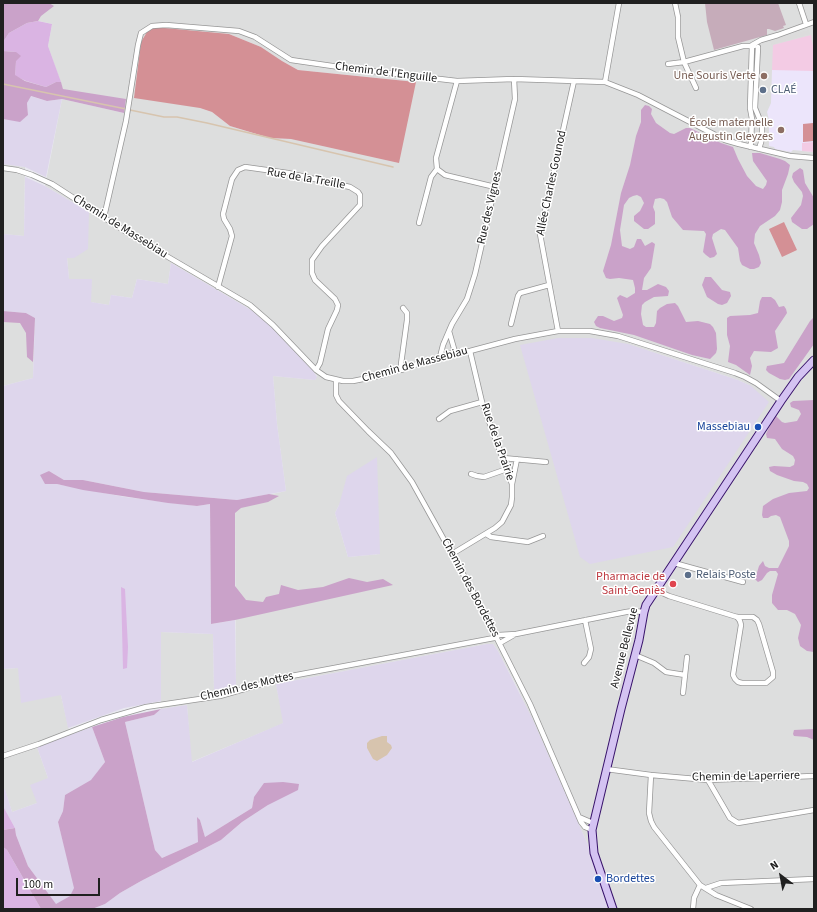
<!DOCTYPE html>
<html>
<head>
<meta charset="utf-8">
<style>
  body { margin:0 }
  #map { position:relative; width:817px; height:912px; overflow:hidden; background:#e8e8ef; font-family:"Source Sans 3",sans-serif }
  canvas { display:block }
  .frame { position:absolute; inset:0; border:4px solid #202020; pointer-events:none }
  .north { position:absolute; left:761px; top:856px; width:40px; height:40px; -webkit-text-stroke:3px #fff; paint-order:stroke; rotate:328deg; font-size:11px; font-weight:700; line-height:16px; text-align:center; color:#202020 }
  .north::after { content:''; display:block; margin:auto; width:14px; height:18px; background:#202020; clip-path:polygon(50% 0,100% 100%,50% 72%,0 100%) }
  .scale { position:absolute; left:16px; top:878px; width:84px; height:18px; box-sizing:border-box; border:2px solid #202020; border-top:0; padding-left:5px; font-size:12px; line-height:14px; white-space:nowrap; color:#202020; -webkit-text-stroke:3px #fff; paint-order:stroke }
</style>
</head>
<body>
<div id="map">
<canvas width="817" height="912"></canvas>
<div class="frame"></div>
<div class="north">N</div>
<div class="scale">100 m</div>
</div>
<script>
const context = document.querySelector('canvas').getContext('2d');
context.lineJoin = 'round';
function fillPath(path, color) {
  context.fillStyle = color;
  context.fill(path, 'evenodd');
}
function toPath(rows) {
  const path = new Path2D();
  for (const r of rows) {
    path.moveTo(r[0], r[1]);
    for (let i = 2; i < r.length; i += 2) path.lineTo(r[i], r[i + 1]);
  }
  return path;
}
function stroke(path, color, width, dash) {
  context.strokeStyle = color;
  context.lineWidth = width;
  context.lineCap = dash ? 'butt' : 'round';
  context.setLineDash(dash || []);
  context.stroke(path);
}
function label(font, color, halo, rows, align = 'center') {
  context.font = font + ' "Source Sans 3",sans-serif';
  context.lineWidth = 3;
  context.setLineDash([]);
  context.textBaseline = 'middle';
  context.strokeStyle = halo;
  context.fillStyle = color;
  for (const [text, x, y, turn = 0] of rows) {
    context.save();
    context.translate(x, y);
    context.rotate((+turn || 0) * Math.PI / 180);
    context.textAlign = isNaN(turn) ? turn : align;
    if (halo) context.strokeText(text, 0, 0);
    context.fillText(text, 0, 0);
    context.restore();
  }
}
fillPath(toPath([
  [44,3,814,3,814,909,608,909,588,845,518,689,498,651,493,644,487,644,276,684,284,723,191,762,187,705,161,709,161,632,213,634,214,691,236,685,235,502,286,491,277,424,273,376,315,380,317,376,313,371,269,325,251,310,171,263,168,284,137,279,132,298,111,295,109,305,90,302,69,279,67,257,89,212,45,186,62,99,124,113,63,89,48,46,52,24,21,17],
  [229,34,261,47,282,61,298,70,416,82,291,139,270,138,230,126,212,112,200,108],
  [628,344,738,380,751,386],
  [339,505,380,554,348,557,335,513],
  [3,164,25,167,24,236,3,234],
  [3,316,35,318,33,378,3,386],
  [18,668,61,695,70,735,37,747,48,778,37,803,12,812,5,790,3,790,3,669]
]), '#dddede');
fillPath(toPath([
  [772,70,814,70,814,152,793,150,791,152,775,149,774,147,769,146,769,120,767,112,771,103]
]), '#ece5fb');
fillPath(toPath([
  [30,96,47,101,62,99,46,177,25,167,3,164,3,119,20,121,28,115,27,103],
  [25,177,45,186,89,212,88,249,74,258,67,258,69,279,92,279,91,302,109,305,111,295,132,298,137,279,168,284,171,263,251,310,269,325,313,371,317,377,315,380,273,376,277,424,286,491,237,500,144,492,83,480,64,480,49,471,45,484,57,484,125,497,197,506,210,504,211,624,235,620,236,685,214,691,213,634,161,632,161,701,124,708,68,728,61,695,21,703,18,668,3,669,3,386,33,378,35,318,26,313,3,311,3,234,24,236],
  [558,338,592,338,628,344,738,380,751,386,769,402,673,547,590,564,580,557,520,345],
  [377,457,380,554,348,557,335,513,339,505,347,476],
  [487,644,493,644,498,651,533,720,588,845,608,909,92,909,105,904,120,893,141,881,221,840,242,822,268,805,254,797,252,808,205,837,200,820,198,842,162,858,155,850,125,722,154,715,161,709,187,705,192,762,283,723,276,684],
  [92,727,105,762,92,780,65,795,63,811,58,822,75,888,70,896,56,905,28,866,16,835,15,828,3,806,3,790,5,789,12,812,37,803,30,785,48,778,37,747]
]), '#ded6ec');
fillPath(toPath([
  [38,21,52,24,48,46,61,82,56,82,46,87,26,81,15,76,16,52,3,51,3,42,9,33,27,23],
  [121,587,125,589,128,647,127,668,123,669],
  [3,806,15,828,3,830],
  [3,847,7,850,41,909,3,909]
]), '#dab4e3');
fillPath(toPath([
  [3,3,49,3,54,6,41,16,38,21,27,23,9,33,3,42],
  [3,51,16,52,21,56,16,61,15,75,25,81,46,87,56,82,61,82,63,89,126,99,124,113,62,99,47,101,31,96,27,103,28,115,20,122,3,119],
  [645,105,649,106,652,109,651,114,656,123,670,133,674,134,686,128,690,128,721,143,733,147,738,159,747,176,756,186,763,189,766,185,767,181,753,161,752,153,760,153,780,159,785,161,790,165,788,174,782,190,782,202,780,210,775,216,760,226,755,234,754,243,759,255,761,263,759,267,754,269,750,269,742,265,740,261,738,248,725,230,721,229,713,234,712,238,717,254,714,257,710,258,706,255,703,252,706,234,704,231,683,230,672,217,667,202,664,199,660,198,655,199,653,207,655,212,655,224,648,229,644,229,634,221,634,216,640,211,644,203,641,197,637,195,633,196,629,198,624,205,620,230,622,246,630,249,634,247,637,239,641,239,645,246,652,242,655,244,651,268,644,278,642,290,647,290,658,284,666,287,669,291,668,296,654,297,645,302,642,305,641,314,643,325,646,327,654,327,656,323,657,311,660,308,667,304,675,303,678,306,686,322,698,321,710,324,713,327,716,333,717,349,716,353,710,359,692,355,634,335,600,328,596,326,594,322,598,316,603,316,614,321,622,318,623,315,617,298,620,295,627,298,635,293,635,288,633,280,619,278,610,279,606,278,603,271,611,245,621,193,630,165,636,136,641,122,641,110],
  [800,168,803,170,805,183,814,198,814,224,807,229,802,229,792,222,791,218,801,205,803,196,802,192,794,182,792,177,793,173],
  [705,277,711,277,722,290,730,292,731,296,727,303,722,305,718,304,707,297,702,285],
  [762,297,771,297,775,300,779,307,784,306,786,309,787,313,775,331,778,348,771,352,754,351,750,358,752,366,750,375,736,365,728,362,730,346,727,335,727,318,730,316,750,315,758,313,760,301],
  [3,311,26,313,35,318,33,362,27,357,26,333,20,323,3,322],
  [813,318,814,344,789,379,785,380,780,379,769,373,766,370,767,366,784,363,810,321],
  [814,400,814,652,807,651,800,646,798,638,801,625,795,614,787,610,778,610,772,603,772,595,778,574,776,571,770,571,767,573,762,580,758,582,755,579,759,566,763,561,765,566,769,568,778,568,789,546,789,541,780,517,776,515,771,516,768,518,763,518,762,515,763,506,773,499,789,493,807,491,809,488,807,484,803,482,794,481,777,475,770,471,769,467,774,466,790,467,794,465,795,460,793,456,782,449,775,439,767,438,766,434,773,419,776,416,782,422,785,423,797,421,801,414,799,410,791,407,790,403,793,401],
  [49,471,64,480,83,480,144,492,237,500,269,494,279,496,268,502,241,508,235,513,235,586,246,600,263,602,266,597,279,594,281,585,298,590,323,587,349,578,367,582,383,579,393,585,235,620,211,624,210,504,197,506,168,503,83,490,57,484,45,484,40,475],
  [161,709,154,715,125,722,155,850,162,858,198,842,197,817,200,820,205,837,252,808,254,797,264,783,283,782,299,784,298,790,268,805,242,822,221,840,141,881,120,893,105,904,92,909,41,909,7,850,3,847,3,830,15,828,16,835,28,866,56,904,70,896,74,888,58,822,63,811,65,795,91,780,105,762,92,727,123,717],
  [814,729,814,740,807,737,794,736,793,734,794,730]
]), '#caa2c9');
fillPath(toPath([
  [705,3,778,3,786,25,783,26,784,28,775,31,769,29,767,29,767,35,714,50,707,22]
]), '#c6acba');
fillPath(toPath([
  [811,35,814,52,814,71,772,70,773,45],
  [814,142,814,152,802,151,802,143]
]), '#f3cbe4');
fillPath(toPath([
  [154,27,229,34,261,47,282,61,298,70,416,82,399,163,291,139,270,138,230,126,212,112,200,108,134,98,141,42,147,32],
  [813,123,814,141,803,142,803,124],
  [784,222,797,250,782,257,769,229]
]), '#d49095');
fillPath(toPath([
  [809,30,810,34,771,45,770,40],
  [762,113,768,122,768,127,767,143,763,145,756,139,748,138,748,115]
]), '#dcdcdc');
fillPath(toPath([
  [382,736,387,736,387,742,391,745,392,748,387,755,377,761,373,759,367,748,367,743,370,740]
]), '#d7c4ae');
stroke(toPath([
  [3,84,126,109],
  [130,110,164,117,177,117,207,123,393,167]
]), '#d7c4ae', 1.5);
const street = toPath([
  [675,3,678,17,678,37,684,62,696,88],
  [799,3,806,24],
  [758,47,755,108,762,125,762,139,759,149],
  [668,64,684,62,743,46,754,46],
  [457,81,436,158,437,169,445,175,495,187],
  [605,82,619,3],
  [750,147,751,143,752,119,750,108,752,45,761,40,778,35,814,22],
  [3,168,17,170,32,175,52,184,134,237,250,305,273,325,316,370,326,377,343,381,353,381,383,375,455,352,470,351,515,339,558,331,590,331,618,336,735,373,745,377,756,383,781,401],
  [104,217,126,121,138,45,141,33,152,26,166,25,239,31,255,37,291,60,346,68,457,81,514,79,605,82,638,95,725,140,739,144,790,156,814,158],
  [419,223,431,177,437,169],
  [218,287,232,236,230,229,224,219,223,214,232,179,238,170,245,167,288,173,350,187,358,192,360,195,360,205,322,246,312,260,312,273,315,280,335,299,338,305,337,310,328,329,320,363,316,370],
  [511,324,518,296,520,293,549,285],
  [449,331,455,352],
  [558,331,540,234,574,81],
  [440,357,443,345,452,324,467,299,475,274,515,99,514,79],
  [402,370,401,364,407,320,407,313,403,308],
  [336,380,336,395,339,401,368,431,391,453,412,482,432,518,478,601,530,704,581,822,585,827,592,830],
  [439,419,450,411,482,402],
  [503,458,546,462],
  [471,474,477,476,484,477,507,469],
  [512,484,517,459],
  [486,534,491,537,528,542,543,536],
  [452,554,495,528,502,522,511,505,512,497,512,484,482,402,470,351],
  [674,563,743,582],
  [656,590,669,596,737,617,753,617,757,620,759,624,773,672,773,677,766,683,742,683,738,682,735,679,733,675,741,625,740,621,737,617],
  [500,643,514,635],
  [635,655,654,663,666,672,685,675],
  [584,663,589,657,591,649,585,620],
  [683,693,687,657],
  [3,756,39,744,101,720,146,707,220,696,286,677,494,638,499,635,516,634,626,612,633,611,644,612],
  [606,769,651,775,708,780,814,776],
  [651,775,649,813,651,821,654,827,700,885,716,895,751,909],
  [708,780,730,818,738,823,814,810],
  [579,817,593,823],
  [706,888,721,883,814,879],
  [693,909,694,898,700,885]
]);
const secondary = toPath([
  [613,909,594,853,592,830,621,709,639,640,644,612,646,605,781,401,798,377,814,360]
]);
stroke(street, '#979797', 6);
stroke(secondary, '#38136b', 9);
stroke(street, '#fff', 4.5);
stroke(secondary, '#d4c3f2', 7);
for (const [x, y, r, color] of [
  [764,76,4,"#8d6e63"],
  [763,90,4,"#5c6f8a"],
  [781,130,4,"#8d6e63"],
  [758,427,4,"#1a4fb4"],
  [688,575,4,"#5c6f8a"],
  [673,584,4,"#e0444e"],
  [598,879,4,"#1a4fb4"]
]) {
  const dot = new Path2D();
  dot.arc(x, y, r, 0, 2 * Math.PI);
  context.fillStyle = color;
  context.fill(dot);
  stroke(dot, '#fff', 1.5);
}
label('12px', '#202020', '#fff', [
  ["Chemin de l'Enguille",386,73,7],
  ["Rue de la Treille",306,179,10],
  ["Allée Charles Gounod",552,183,-78],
  ["Rue des Vignes",490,208,-77],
  ["Chemin de Massebiau",120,227,32],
  ["Chemin de Massebiau",415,365,-15],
  ["Rue de la Prairie",497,442,71],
  ["Chemin des Bordettes",470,588,62],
  ["Avenue Bellevue",625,648,-76],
  ["Chemin des Mottes",247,687,-13],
  ["Chemin de Laperriere",746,777,-1]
]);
label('12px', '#785e54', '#fff', [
  ["Une Souris Verte",756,76],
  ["École maternelle",773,123],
  ["Augustin Gleyzes",773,137]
], 'right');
label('12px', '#4e5e75', '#fff', [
  ["CLAÉ",771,90],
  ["Relais Poste",696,575]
], 'left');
label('12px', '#164399', '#fff', [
  ["Massebiau",750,427],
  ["Bordettes",606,879,"left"]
], 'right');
label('12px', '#be3a42', '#fff', [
  ["Pharmacie de",665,577],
  ["Saint-Geniès",665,591]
], 'right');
</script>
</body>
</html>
